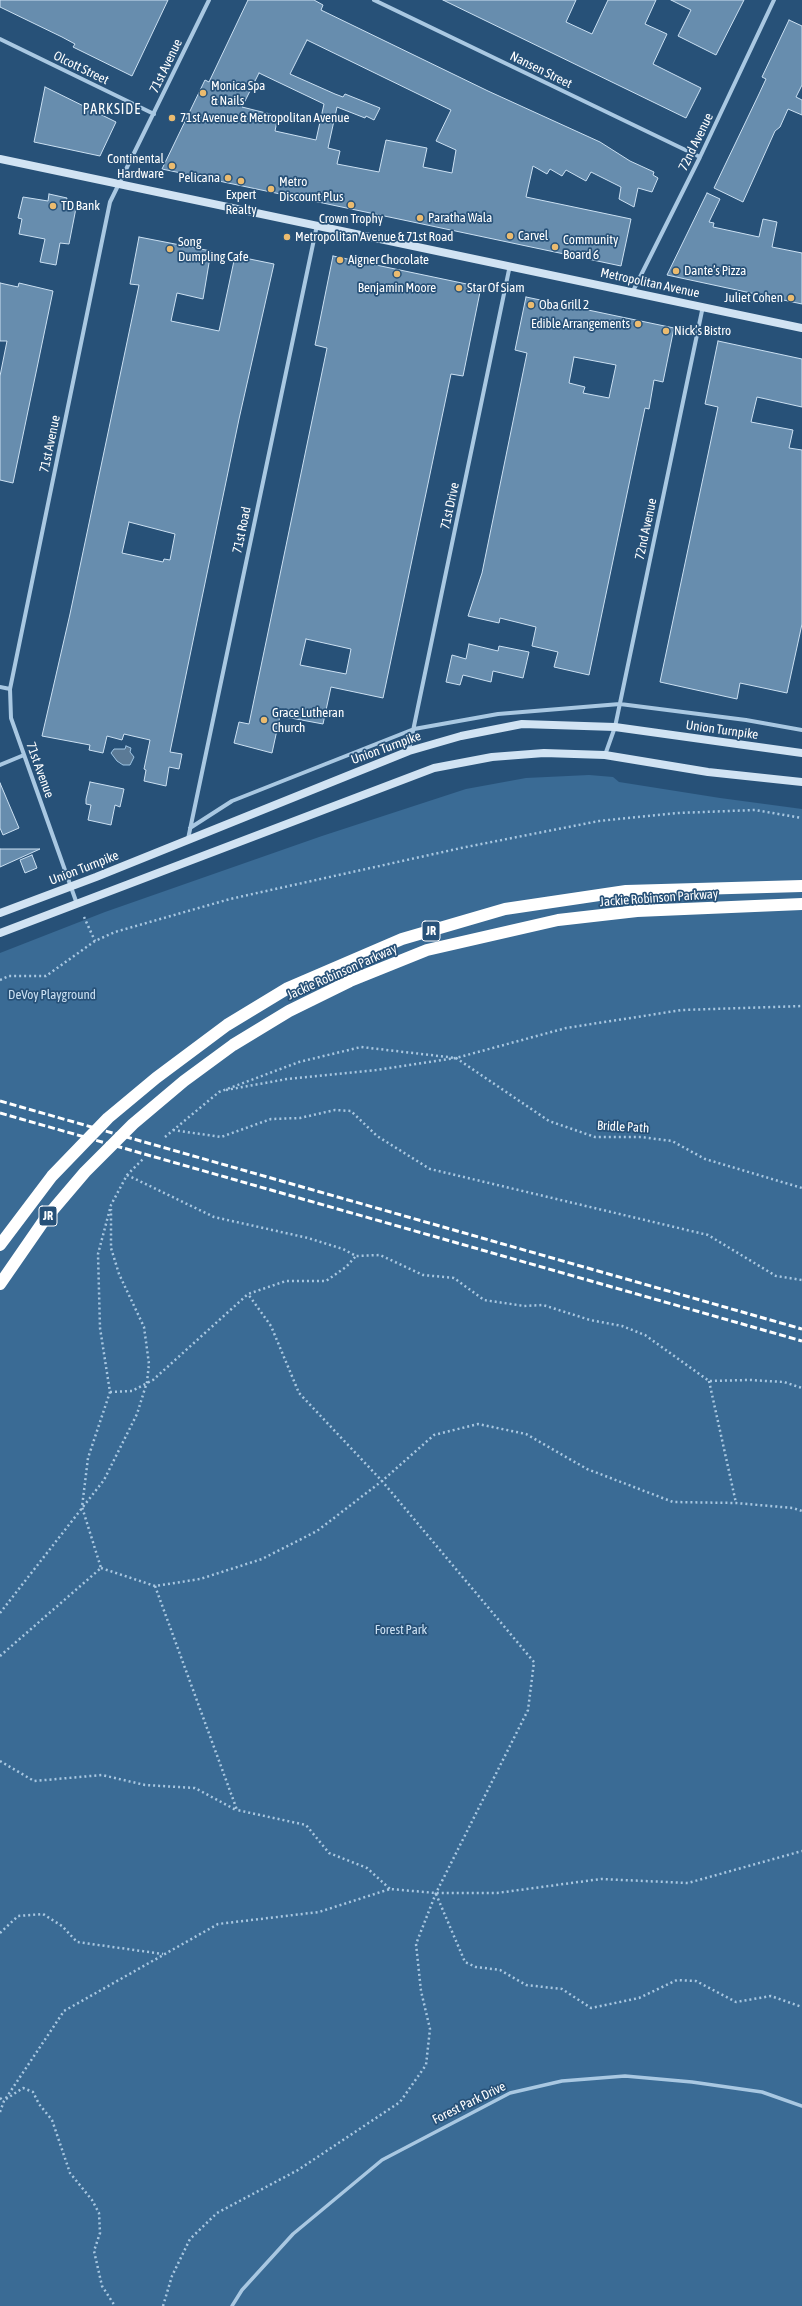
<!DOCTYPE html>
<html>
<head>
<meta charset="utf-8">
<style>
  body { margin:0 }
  canvas { display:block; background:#275178 }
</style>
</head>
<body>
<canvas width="802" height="2306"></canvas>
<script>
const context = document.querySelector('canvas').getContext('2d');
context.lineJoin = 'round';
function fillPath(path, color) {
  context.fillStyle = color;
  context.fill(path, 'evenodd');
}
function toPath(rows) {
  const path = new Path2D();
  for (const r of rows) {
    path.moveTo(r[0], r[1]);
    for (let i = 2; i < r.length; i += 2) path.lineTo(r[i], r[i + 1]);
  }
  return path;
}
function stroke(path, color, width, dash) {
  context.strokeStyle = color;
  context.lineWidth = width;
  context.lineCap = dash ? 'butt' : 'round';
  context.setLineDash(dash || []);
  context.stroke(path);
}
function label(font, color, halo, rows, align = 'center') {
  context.font = font + ' "Asap Condensed",sans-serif';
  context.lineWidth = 3.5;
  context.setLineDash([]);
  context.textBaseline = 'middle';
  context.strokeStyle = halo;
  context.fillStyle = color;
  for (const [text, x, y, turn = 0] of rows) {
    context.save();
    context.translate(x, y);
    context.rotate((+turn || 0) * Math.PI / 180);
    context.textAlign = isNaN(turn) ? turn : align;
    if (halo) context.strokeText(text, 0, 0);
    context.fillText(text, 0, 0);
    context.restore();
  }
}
fillPath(toPath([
  [589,775,613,777,619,782,720,798,802,809,802,2306,0,2306,0,953,105,912,322,836,466,789,526,778]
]), '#3a6b95');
const water = toPath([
  [126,746,131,748,130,752,134,757,130,765,123,765,117,761,111,753,114,749,125,749,126,746]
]);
fillPath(water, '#5b7a96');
stroke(water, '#9dc4e3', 1);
const building = toPath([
  [0,0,168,0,132,76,73,47,75,44,62,37,0,7,0,0],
  [248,0,314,0,323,5,321,10,488,91,600,142,630,161,654,172,653,175,658,178,652,192,638,188,634,207,619,199,621,187,591,172,586,181,566,170,562,176,550,169,547,174,533,166,526,197,631,219,621,266,162,169,205,80,209,82,248,0],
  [307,40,451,110,436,141,456,150,452,173,423,167,427,148,386,140,379,172,337,164,340,151,328,148,337,107,365,118,366,116,374,120,380,108,345,94,343,97,335,94,290,74,307,40],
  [259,73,324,104,316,140,275,131,278,116,242,107,259,73],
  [443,0,576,0,566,22,592,34,608,0,656,0,645,24,667,34,653,64,701,88,686,118,443,0],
  [671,0,744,0,716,55,678,36,691,10,671,0],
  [789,20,802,26,802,85,796,97,802,100,802,115,788,109,780,127,775,131,743,202,714,188,759,94,766,79,762,77,789,20],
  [45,87,116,122,100,156,34,142,45,87],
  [707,193,720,199,709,222,714,223,713,227,759,237,763,219,777,222,772,247,802,253,802,304,667,275,707,193],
  [49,194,67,198,65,206,76,208,69,244,60,243,56,265,40,262,45,239,19,234,22,219,18,218,23,197,48,201,49,194],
  [139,237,211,251,203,299,177,293,171,321,219,331,235,256,274,264,239,419,170,752,182,754,179,769,169,767,166,786,144,781,146,770,144,769,150,740,124,734,122,740,107,736,103,753,89,750,90,745,42,736,70,614,139,285,130,284,139,237],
  [129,522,175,534,170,560,164,559,163,562,122,553,129,522],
  [333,256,481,287,463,376,451,374,383,698,331,687,323,724,280,716,272,753,234,743,239,722,249,724,320,382,327,348,315,345,333,256],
  [306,639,351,649,346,674,300,665,306,639],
  [0,283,18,287,19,283,53,291,13,483,0,480,0,376,7,341,0,341,0,283],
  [526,297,674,328,663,382,654,380,649,409,645,408,589,675,554,667,558,652,532,646,536,627,500,618,499,623,468,616,482,573,527,353,515,350,526,297],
  [574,357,616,365,609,398,583,393,585,387,569,383,574,357],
  [718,341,802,359,802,407,757,397,751,422,793,430,789,448,802,450,802,624,787,693,740,683,737,699,660,682,718,407,705,404,718,341],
  [469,644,498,651,499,646,529,652,523,678,493,671,491,682,463,675,460,685,446,682,452,655,466,659,469,644],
  [90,782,124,789,120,807,115,805,111,825,88,820,91,805,86,804,86,799,90,782],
  [0,783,19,828,3,835,0,828,0,783],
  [0,849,40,849,0,867,0,849],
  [32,855,37,868,25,873,20,860,32,855]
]);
fillPath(building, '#678dae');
stroke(building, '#cbe0f2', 1);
stroke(toPath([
  [84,917,95,941],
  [0,980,9,976,46,976,95,941,115,932,230,899,461,848,599,821,678,813,755,810,802,818],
  [226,1090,287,1079,376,1070,456,1058,566,1028,682,1010,802,1006],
  [173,1130,221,1137,271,1119,300,1118,335,1110,351,1111,377,1136,430,1169,708,1235,776,1276,802,1280],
  [165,1137,219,1092,299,1062,361,1047,456,1058,549,1121,595,1137,641,1137,672,1141,705,1159,802,1188],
  [127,1175,214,1217,308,1238,343,1249,356,1256,380,1255,423,1275,454,1278,484,1300,524,1306,543,1305,590,1320,622,1326,645,1335,709,1381,750,1380,784,1382,802,1388],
  [709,1381,736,1503],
  [110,1392,132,1391,153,1380,248,1294,286,1281,326,1281,346,1267,356,1256],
  [101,1568,155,1586,200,1579,262,1559,317,1531,382,1481,434,1435,478,1424,526,1434,587,1469,673,1502,736,1503,793,1508,802,1511],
  [155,1586,237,1810,306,1825,329,1853,367,1868,390,1889],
  [0,1613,104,1480,137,1414,147,1382,149,1364,144,1327,119,1274,111,1248,111,1209],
  [0,1656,101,1568,82,1507,88,1458,110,1392,100,1328,98,1254,111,1205,127,1175,144,1158],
  [0,1761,34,1781,102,1775,145,1785,195,1788,236,1810],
  [436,1894,465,1962,476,1967,500,1970,526,1985,562,1989,591,2008,639,1998,677,1980,696,1981,736,2002,771,1996,802,2007],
  [0,1933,18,1916,43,1914,62,1926,77,1942,163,1954],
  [0,2098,4,2101],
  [6,2099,23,2088,33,2092,39,2104,52,2120,70,2173,92,2200,99,2213,100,2233,94,2251,102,2286,115,2306],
  [0,2112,4,2101,64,2011,218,1924,319,1912,390,1889,436,1893,497,1893,601,1879,688,1883,802,1851],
  [163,2306,172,2276,190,2239,217,2213,298,2170,400,2102,426,2065,430,2029,421,1991,416,1944,436,1893,528,1710,534,1662,382,1481,299,1393,271,1326,248,1294]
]), '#a9c8e2', 2.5, [2, 3]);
stroke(toPath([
  [232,2306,242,2290,293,2234,382,2160,510,2093,562,2081,625,2076,692,2082,762,2092,802,2106]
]), '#a9c8e2', 3.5);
stroke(toPath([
  [374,0,700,157],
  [0,39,154,114],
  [633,291,700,157,774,0],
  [0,687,10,689],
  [409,750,510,265],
  [605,755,615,727,703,306],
  [0,765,24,755],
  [190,828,232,801,414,729,498,714,620,704,746,720,802,730],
  [188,839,317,225],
  [77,904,11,718,10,689,110,202,209,0]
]), '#a9c8e2', 4);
stroke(toPath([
  [0,159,802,328],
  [0,913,96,877,409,751,461,736,522,724,615,727,802,753],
  [0,933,434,768,492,757,544,753,605,755,708,772,802,782]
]), '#d1e3f3', 8);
stroke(toPath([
  [0,1245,52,1176,108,1118,156,1078,227,1025,288,988,402,939,505,909,626,891,802,886],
  [0,1284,45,1219,85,1172,133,1124,184,1081,233,1045,289,1011,350,981,427,950,558,920,637,911,802,904]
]), '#fff', 12);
stroke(toPath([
  [0,1101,802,1329],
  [0,1113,802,1341]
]), '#fff', 3, [7, 3]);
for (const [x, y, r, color] of [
  [203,93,4,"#ebbb6f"],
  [172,118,4,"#ebbb6f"],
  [172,166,4,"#ebbb6f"],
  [228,178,4,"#ebbb6f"],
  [241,181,4,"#ebbb6f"],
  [271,189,4,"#ebbb6f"],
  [351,205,4,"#ebbb6f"],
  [53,206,4,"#ebbb6f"],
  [420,218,4,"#ebbb6f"],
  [510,236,4,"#ebbb6f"],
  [287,237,4,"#ebbb6f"],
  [555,247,4,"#ebbb6f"],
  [170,249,4,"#ebbb6f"],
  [340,260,4,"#ebbb6f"],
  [676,271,4,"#ebbb6f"],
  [397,274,4,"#ebbb6f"],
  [459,288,4,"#ebbb6f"],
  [791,298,4,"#ebbb6f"],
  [531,305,4,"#ebbb6f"],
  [638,324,4,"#ebbb6f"],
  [666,331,4,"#ebbb6f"],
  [264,720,4,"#ebbb6f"]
]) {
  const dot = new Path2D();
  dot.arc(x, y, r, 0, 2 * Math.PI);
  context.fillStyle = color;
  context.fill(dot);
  stroke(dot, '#275178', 1.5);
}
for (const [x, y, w] of [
  [431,931,18],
  [48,1216,18]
]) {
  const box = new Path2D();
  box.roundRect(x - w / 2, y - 10, w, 20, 3);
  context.fillStyle = '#275178';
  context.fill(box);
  stroke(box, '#fff', 1);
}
label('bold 12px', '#fff', null, [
  ["JR",431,931],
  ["JR",48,1216]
]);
label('13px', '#fff', '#275178', [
  ["71st Avenue",166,66,-64],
  ["Olcott Street",81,68,26],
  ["Nansen Street",541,70,26],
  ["72nd Avenue",696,142,-64],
  ["Metropolitan Avenue",650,283,12],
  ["71st Avenue",50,444,-78],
  ["71st Drive",450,506,-78],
  ["72nd Avenue",646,529,-78],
  ["71st Road",242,530,-78],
  ["Union Turnpike",722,730,8],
  ["Union Turnpike",386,748,-20],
  ["71st Avenue",40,770,70],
  ["Union Turnpike",84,868,-21],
  ["Jackie Robinson Parkway",659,898,-4],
  ["Jackie Robinson Parkway",342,972,-24],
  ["Bridle Path",623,1127,3],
  ["Forest Park Drive",469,2103,-26]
]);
label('13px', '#fff', '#275178', [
  ["Monica Spa",211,86],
  ["& Nails",211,101],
  ["71st Avenue & Metropolitan Avenue",180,118],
  ["Continental",164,159,"right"],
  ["Hardware",164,174,"right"],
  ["Pelicana",220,178,"right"],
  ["Metro",279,182],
  ["Discount Plus",279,197],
  ["Expert",241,195,"center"],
  ["Realty",241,210,"center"],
  ["TD Bank",61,206],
  ["Paratha Wala",428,218],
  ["Crown Trophy",351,219,"center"],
  ["Carvel",518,236],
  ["Metropolitan Avenue & 71st Road",295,237],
  ["Community",563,240],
  ["Board 6",563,255],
  ["Song",178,242],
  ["Dumpling Cafe",178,257],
  ["Aigner Chocolate",348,260],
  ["Dante’s Pizza",684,271],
  ["Benjamin Moore",397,288,"center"],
  ["Star Of Siam",467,288],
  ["Juliet Cohen",783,298,"right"],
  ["Oba Grill 2",539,305],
  ["Edible Arrangements",630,324,"right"],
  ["Nick’s Bistro",674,331],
  ["Grace Lutheran",272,713],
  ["Church",272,728]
], 'left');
label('13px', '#cbe0f2', '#275178', [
  ["DeVoy Playground",52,995],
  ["Forest Park",401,1630]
]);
context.letterSpacing = '1px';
label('14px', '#fff', '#275178', [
  ["PARKSIDE",112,110]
]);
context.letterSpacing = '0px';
</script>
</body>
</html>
